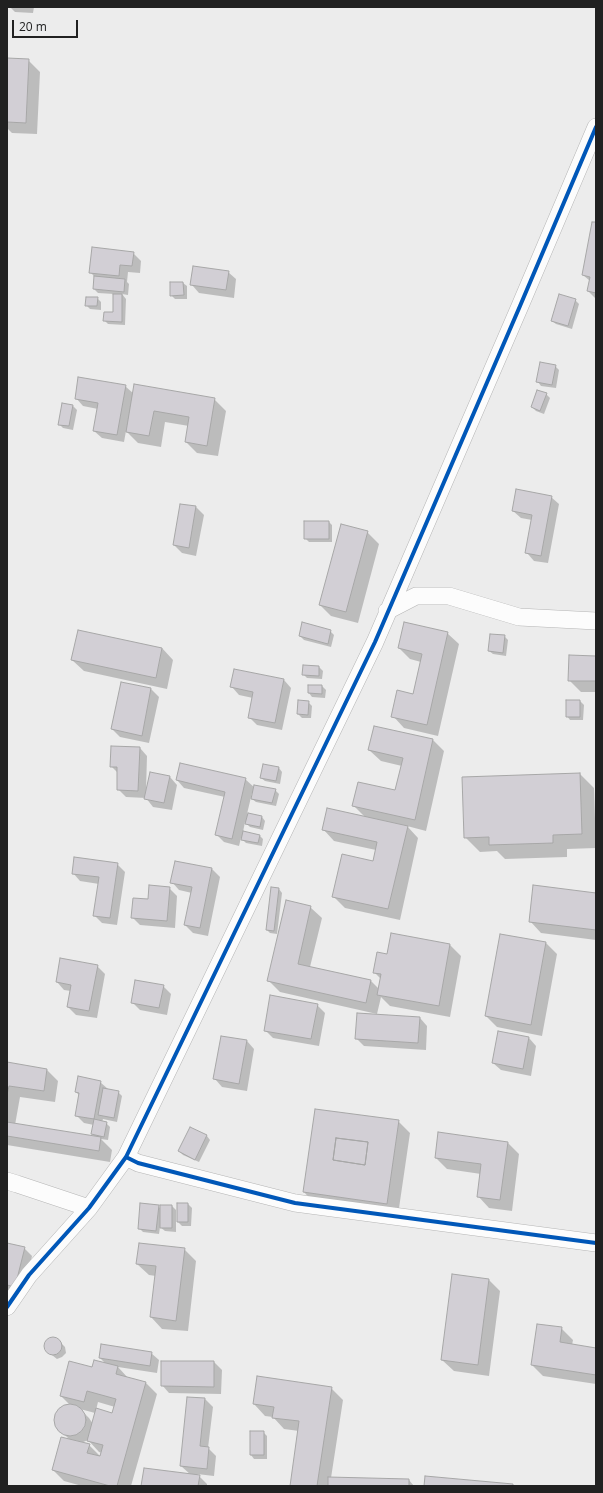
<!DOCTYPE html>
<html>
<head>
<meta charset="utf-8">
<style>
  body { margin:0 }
  #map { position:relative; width:603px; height:1493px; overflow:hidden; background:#ececec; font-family:"Open Sans",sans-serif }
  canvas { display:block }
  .frame { position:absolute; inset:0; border:8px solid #212121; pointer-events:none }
  .scale { position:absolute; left:12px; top:20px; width:66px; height:18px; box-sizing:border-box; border:2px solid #212121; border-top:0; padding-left:5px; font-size:12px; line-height:14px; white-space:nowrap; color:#212121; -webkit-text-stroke:3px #ebeced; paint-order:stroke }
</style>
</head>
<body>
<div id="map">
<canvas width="603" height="1493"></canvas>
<div class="frame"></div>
<div class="scale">20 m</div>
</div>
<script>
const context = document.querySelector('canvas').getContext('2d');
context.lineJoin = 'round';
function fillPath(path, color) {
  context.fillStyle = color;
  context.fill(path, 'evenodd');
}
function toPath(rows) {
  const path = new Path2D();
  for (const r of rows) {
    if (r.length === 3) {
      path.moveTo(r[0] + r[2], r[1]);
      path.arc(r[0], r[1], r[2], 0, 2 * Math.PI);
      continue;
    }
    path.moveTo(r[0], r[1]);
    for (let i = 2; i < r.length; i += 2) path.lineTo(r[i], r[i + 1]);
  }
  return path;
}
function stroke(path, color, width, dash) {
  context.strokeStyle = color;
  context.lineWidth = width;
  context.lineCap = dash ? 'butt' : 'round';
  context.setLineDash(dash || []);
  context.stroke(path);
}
fillPath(toPath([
  [10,7,34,7,33,13,15,12],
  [7,59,28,60,40,72,37,134,12,133,7,128],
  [596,223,596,299,588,291,590,281,583,275],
  [133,253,141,261,140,273,128,272,127,282,129,284,128,295,122,294,126,299,125,325,108,324,104,320,114,313,114,294,98,293,94,289,95,277,90,272],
  [228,272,236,279,234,298,199,293,192,285],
  [183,283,187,286,187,299,175,299,171,295],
  [7,285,8,286,7,317],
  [97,298,101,302,101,310,90,309,86,305],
  [575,300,579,304,572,329,556,324,552,321],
  [555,366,559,370,556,388,541,386,538,382],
  [125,386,134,394,214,399,226,411,218,456,197,453,186,442,189,426,165,422,161,447,138,443,126,431,124,442,102,438,94,431,98,409,83,406,76,398],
  [546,394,550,398,544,414,536,411,532,407],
  [62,404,73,406,77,410,73,430,63,428,59,424],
  [551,497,559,504,548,563,534,561,527,553,532,520,521,518,513,511],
  [181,505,196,507,204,515,196,556,182,553,174,545],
  [329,522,332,525,332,542,309,542,305,538],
  [367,532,379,544,358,623,331,616,320,605],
  [330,631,334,635,331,647,304,640,300,636],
  [447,633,459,644,438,736,404,728,393,716,413,695,421,662,410,659,399,648],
  [504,636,508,640,506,656,493,654,489,651],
  [162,648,173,660,167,689,84,671,72,660],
  [596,657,596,692,581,692,569,680],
  [319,667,323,671,322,679,307,678,303,674],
  [284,680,291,688,282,730,257,725,249,717,253,698,239,695,232,687],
  [122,683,151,689,159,697,149,743,120,737,112,729],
  [309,686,322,686,326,690,325,698,312,697,309,693],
  [567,701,580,701,584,705,583,720,570,720,567,716],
  [308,702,312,706,311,718,302,718,298,714],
  [433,740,444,751,426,831,407,826,418,838,400,920,345,908,334,897,373,862,376,850,334,841,323,829,365,817,353,805,396,792,402,766,381,761,369,750],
  [140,748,147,756,146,791,170,777,177,785,172,810,153,807,146,798,126,797,118,789,118,773,112,767],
  [279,768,282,772,280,784,265,781,261,778],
  [580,774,594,788,596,848,567,849,567,857,505,859,497,851,480,852,465,837],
  [245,779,255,788,275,790,279,794,276,806,256,802,252,799,254,793,252,793,247,814,262,817,265,821,263,830,250,827,245,822,243,832,260,836,263,839,262,846,246,843,241,838,239,846,224,842,216,834,225,797,184,788,177,780],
  [176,862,212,869,220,877,208,936,193,933,185,925,192,893,179,890,172,882],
  [117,864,125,872,117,925,102,923,94,915,99,884,80,881,73,873],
  [169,888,177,896,175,928,140,925,132,917],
  [279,889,282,893,277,934,270,933,267,930],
  [596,894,596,940,541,933,530,921],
  [310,907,322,918,310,967,371,981,379,989,381,979,374,972,388,955,450,945,461,956,450,1017,390,1006,381,997,377,1014,280,992,269,981],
  [501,935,546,943,557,954,542,1036,497,1027,486,1016],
  [97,966,105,974,97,1018,76,1015,68,1007,71,991,64,990,57,982],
  [163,986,171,994,167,1015,140,1010,132,1002],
  [317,1005,325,1013,319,1046,273,1038,265,1030],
  [420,1018,427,1026,426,1050,364,1046,356,1038],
  [529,1038,536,1046,531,1076,501,1070,493,1063],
  [247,1041,254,1049,247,1091,222,1087,215,1079],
  [7,1063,47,1070,58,1081,55,1102,20,1097,15,1125,95,1137,92,1134,94,1125,84,1123,76,1115,80,1096,76,1092,100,1082,108,1089,118,1092,122,1096,117,1122,103,1119,102,1122,106,1123,110,1127,108,1140,101,1139,112,1150,110,1162,7,1145],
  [315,1110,398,1121,410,1133,398,1215,315,1204,304,1192],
  [190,1128,207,1136,210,1140,199,1162,183,1155,179,1151],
  [439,1134,508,1143,519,1154,512,1211,489,1208,478,1196,481,1174,447,1169,436,1158],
  [188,1204,192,1208,191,1226,182,1226,178,1222],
  [158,1206,161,1209,172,1206,176,1210,176,1232,165,1231,160,1227,159,1234,143,1232,139,1228],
  [7,1244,24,1248,32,1256,23,1294,7,1290],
  [184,1249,196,1261,188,1331,162,1329,151,1317,156,1276,149,1275,137,1264],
  [489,1280,500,1291,489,1376,454,1371,442,1360],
  [561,1328,573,1340,572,1345,596,1349,596,1384,543,1376,532,1365],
  [51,1338,57,1339,65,1347,66,1353,62,1357,57,1359,48,1352,45,1347,47,1342],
  [151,1353,159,1360,157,1373,118,1367,129,1379,146,1383,157,1394,131,1486,82,1486,64,1481,53,1470,70,1440,57,1427,55,1419,58,1411,65,1406,71,1406,61,1396,93,1368,106,1364,100,1358],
  [98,1402,115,1407,113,1415,96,1410],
  [80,1409,95,1413,93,1424,89,1418],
  [88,1440,99,1452,102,1453,101,1457,89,1445,81,1443],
  [214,1362,222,1370,221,1394,169,1393,162,1385],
  [331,1388,343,1400,331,1478,409,1480,414,1486,291,1486,299,1431,284,1429,273,1417,265,1416,254,1404],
  [188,1398,205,1399,213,1407,208,1448,216,1456,214,1476,197,1474,207,1484,207,1486,142,1486,191,1475,181,1466],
  [251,1432,263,1432,267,1436,267,1459,254,1459,251,1455]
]), '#0003');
const building = toPath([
  [7,58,29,59,26,123,7,122,7,58],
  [592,222,596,222,596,293,587,291,590,277,582,275,592,222],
  [92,247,134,252,132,266,120,265,119,276,89,273,92,247],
  [193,266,229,271,226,290,190,285,193,266],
  [94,276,125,279,124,292,93,289,94,276],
  [170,282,183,282,184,295,170,296,170,282],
  [113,294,122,294,122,322,103,321,104,312,113,312,113,294],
  [559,294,576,299,568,326,551,321,559,294],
  [86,297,98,297,97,306,85,306,86,297],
  [540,362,556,365,552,385,536,382,540,362],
  [78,377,126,385,117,435,93,431,98,403,75,399,78,377],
  [134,384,215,398,207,446,185,442,189,417,154,411,149,436,126,432,134,384],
  [537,390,547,393,540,411,531,407,537,390],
  [62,403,73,405,69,426,58,425,62,403],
  [516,489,552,496,541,556,525,553,532,515,512,511,516,489],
  [180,504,196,506,189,548,173,545,180,504],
  [304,521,329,521,329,539,304,539,304,521],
  [341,524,368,531,346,612,319,605,341,524],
  [302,622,331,630,328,644,299,636,302,622],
  [404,622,448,632,427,725,391,717,397,690,413,694,422,654,398,648,404,622],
  [78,630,162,648,156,678,71,660,78,630],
  [490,634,505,635,503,653,488,651,490,634],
  [569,655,596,656,596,681,568,681,569,655],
  [303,665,319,666,319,676,302,675,303,665],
  [234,669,284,679,275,723,248,718,253,692,230,687,234,669],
  [121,682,151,688,142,736,111,729,121,682],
  [308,685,322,685,322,694,308,693,308,685],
  [298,700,309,701,308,715,297,714,298,700],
  [566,700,580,700,580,717,566,717,566,700],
  [374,726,433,739,415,820,352,806,358,782,395,790,403,758,368,750,374,726],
  [111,746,140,747,138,791,117,790,117,767,110,767,111,746],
  [180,763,246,778,232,839,215,835,225,792,176,780,180,763],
  [263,764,279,767,276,781,260,778,263,764],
  [150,772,170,776,164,803,144,799,150,772],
  [580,773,582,834,553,835,553,843,489,845,489,837,464,838,462,777,580,773],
  [254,785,276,789,272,803,251,799,254,785],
  [327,808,408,826,388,909,332,897,342,854,373,861,377,842,322,830,327,808],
  [248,813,262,816,260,827,245,824,248,813],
  [243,831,260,835,258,843,241,840,243,831],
  [74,857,118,863,110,918,93,916,99,877,72,874,74,857],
  [175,861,212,868,200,928,184,925,192,887,170,883,175,861],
  [149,885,170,887,167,921,131,918,133,898,148,899,149,885],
  [533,885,596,893,596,930,529,922,533,885],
  [271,887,279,888,274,931,266,930,271,887],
  [286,900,311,906,298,964,371,980,366,1003,267,981,286,900],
  [391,933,450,944,439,1006,377,995,381,974,373,973,377,952,387,954,391,933],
  [500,934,546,942,531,1025,485,1016,500,934],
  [60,958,98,965,89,1011,67,1007,71,985,56,982,60,958],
  [135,980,164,985,159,1008,131,1003,135,980],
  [270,995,318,1004,311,1039,264,1031,270,995],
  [357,1013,420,1017,418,1043,355,1039,357,1013],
  [498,1031,529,1037,523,1069,492,1063,498,1031],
  [221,1036,247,1040,239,1084,213,1079,221,1036],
  [7,1062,47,1069,44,1091,9,1086,7,1095,7,1062],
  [78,1076,101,1081,94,1119,75,1116,79,1093,75,1092,78,1076],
  [103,1088,119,1091,114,1118,98,1115,103,1088],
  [315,1109,399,1120,387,1204,303,1192,315,1109],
  [336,1138,368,1142,365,1165,333,1160,336,1138],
  [94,1119,107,1122,104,1137,91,1134,94,1119],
  [7,1122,101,1137,99,1151,7,1136,7,1122],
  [190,1127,207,1135,195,1160,178,1151,190,1127],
  [438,1132,508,1142,500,1200,477,1197,481,1164,435,1158,438,1132],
  [336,1138,368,1142,365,1165,333,1160,336,1138],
  [140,1203,159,1205,156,1231,138,1229,140,1203],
  [177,1203,188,1203,188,1222,177,1222,177,1203],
  [160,1205,172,1205,172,1228,160,1228,160,1205],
  [7,1243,25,1247,15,1287,7,1285,7,1243],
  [139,1243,185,1248,176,1321,150,1317,156,1266,136,1264,139,1243],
  [452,1274,489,1279,478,1365,441,1360,452,1274],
  [537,1324,562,1327,560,1342,596,1348,596,1375,531,1365,537,1324],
  [53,1346,9],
  [101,1344,152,1352,150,1366,99,1358,101,1344],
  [94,1360,118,1366,116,1374,146,1382,117,1486,110,1486,52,1470,61,1437,90,1444,87,1453,100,1456,103,1445,87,1441,96,1408,112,1413,116,1399,87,1391,84,1402,60,1396,69,1361,92,1367,94,1360],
  [161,1361,214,1361,214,1387,161,1386,161,1361],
  [257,1376,332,1387,317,1486,290,1486,299,1421,272,1418,274,1407,253,1404,257,1376],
  [187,1397,205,1398,200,1446,209,1447,207,1469,180,1466,187,1397],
  [70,1420,16],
  [250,1431,264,1431,264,1455,250,1455,250,1431],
  [144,1468,200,1475,198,1486,141,1486,144,1468],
  [425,1476,513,1484,513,1486,424,1486,425,1476],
  [328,1477,409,1479,409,1486,328,1486,328,1477]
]);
fillPath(building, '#d2cfd5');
stroke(building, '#a7a7a7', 1);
const minor = toPath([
  [387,611,416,596,449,596,519,617,596,621],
  [126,1157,138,1163,295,1203,596,1243],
  [7,1181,17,1184,89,1208],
  [7,1307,29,1275,89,1208,126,1157,375,642,520,306,596,127]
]);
stroke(minor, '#b5b5b5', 18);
stroke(minor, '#fcfcfc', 17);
stroke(toPath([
  [126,1157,138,1163,295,1203,596,1243],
  [7,1307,29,1275,89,1208,126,1157,375,642,520,306,596,127]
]), '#0057b8', 4);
</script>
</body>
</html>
